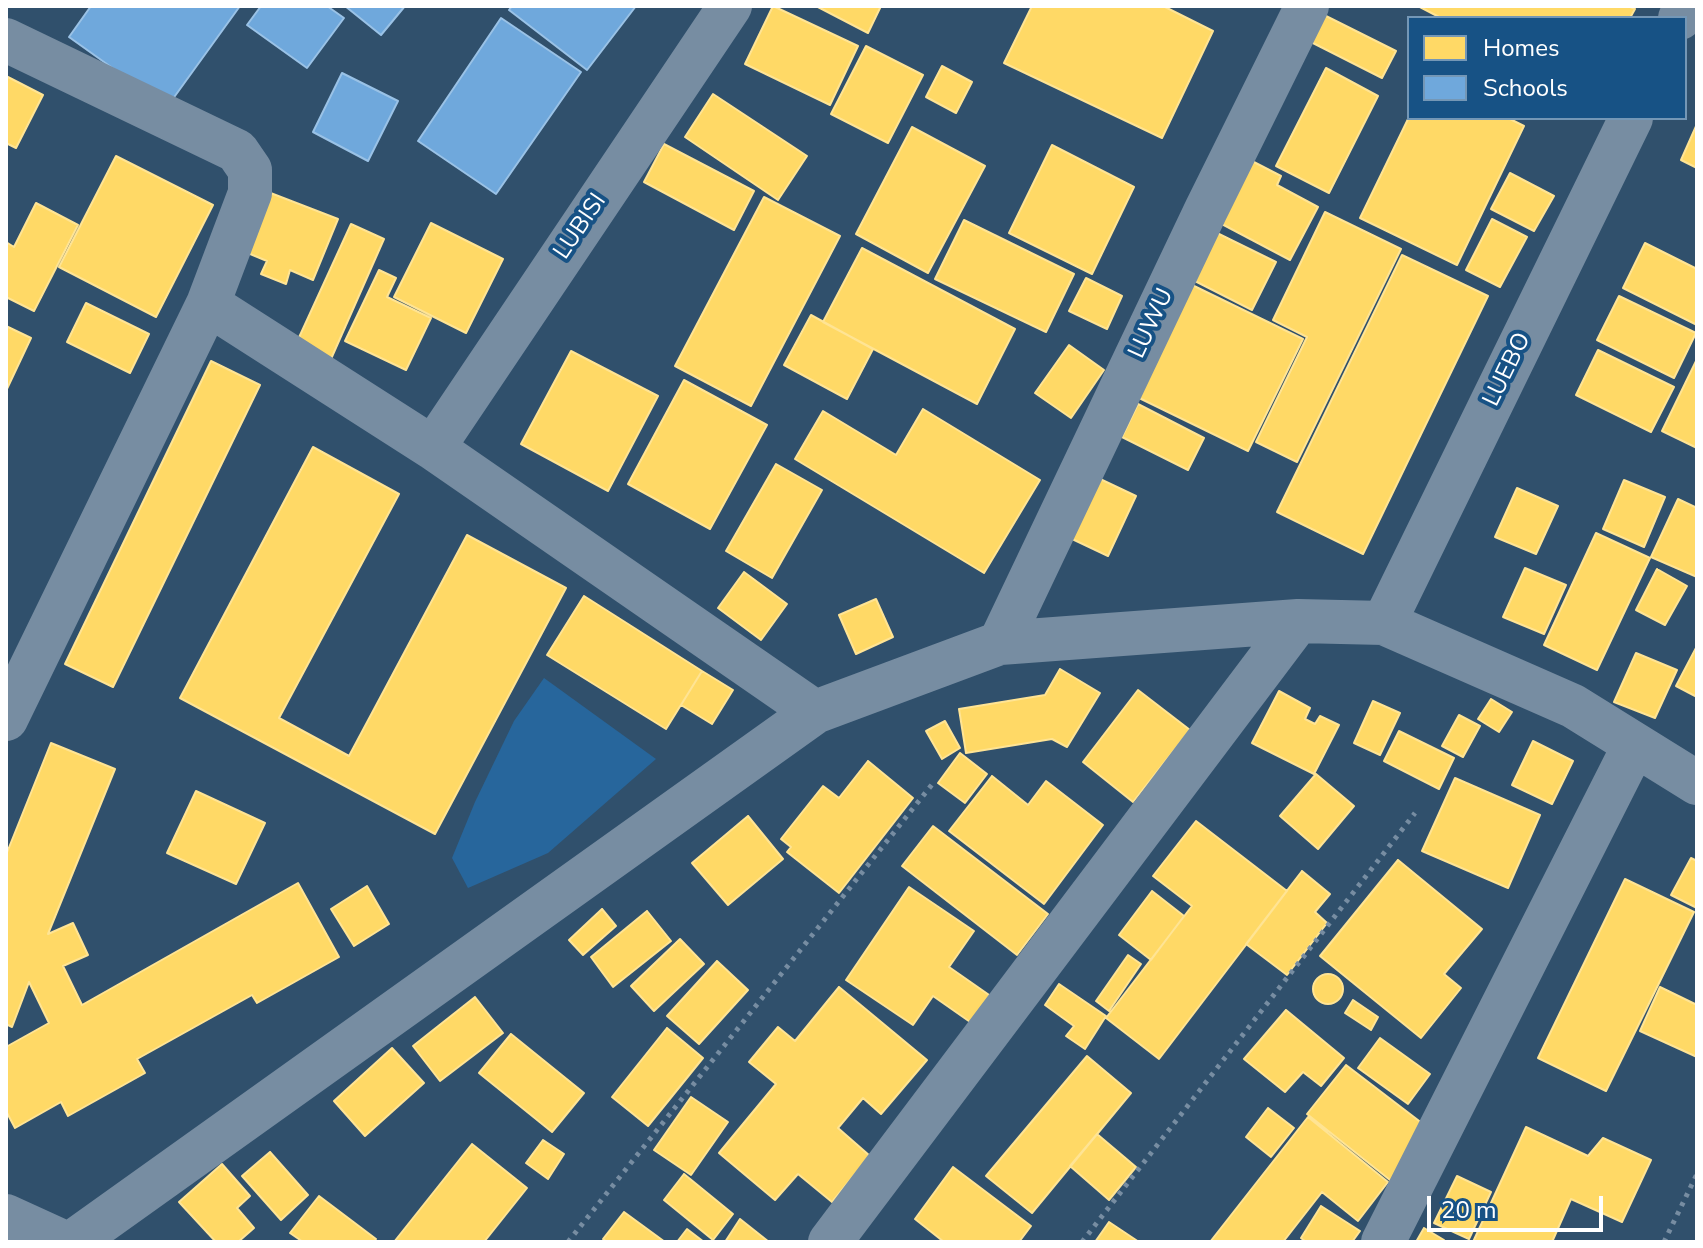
<!DOCTYPE html>
<html>
<head>
<meta charset="utf-8">
<style>
  body { margin:0 }
  #map { position:relative; width:1703px; height:1248px; overflow:hidden; background:#30506c; font-family:"Nunito Sans",sans-serif }
  canvas { display:block }
  .frame { position:absolute; inset:0; border:8px solid #fff; pointer-events:none }
  .legend { position:absolute; left:1407px; top:16px; width:280px; height:104px; box-sizing:border-box; background:#175285; border:2px solid #7497b6; margin:0; padding:10px 14px; list-style:none; font-size:24px; color:#fff }
  .legend li { display:flex; align-items:center; gap:16px; height:40px }
  .legend b { width:40px; border:2px solid #7497b6 }
  .scale { position:absolute; left:1427px; top:1196px; width:176px; height:36px; box-sizing:border-box; border:4px solid #fff; border-top:0; padding-left:10px; font-size:24px; line-height:28px; white-space:nowrap; color:#fff; -webkit-text-stroke:6px #175285; paint-order:stroke }
</style>
</head>
<body>
<div id="map">
<canvas width="1703" height="1248"></canvas>
<div class="frame"></div>
<ul class="legend">
<li><b style="height:22px;background:#ffd966"></b>Homes</li>
<li><b style="height:22px;background:#6fa8dc"></b>Schools</li>
</ul>
<div class="scale">20 m</div>
</div>
<script>
const context = document.querySelector('canvas').getContext('2d');
context.lineJoin = 'round';
function fillPath(path, color) {
  context.fillStyle = color;
  context.fill(path, 'evenodd');
}
function toPath(rows) {
  const path = new Path2D();
  for (const r of rows) {
    if (r.length === 3) {
      path.moveTo(r[0] + r[2], r[1]);
      path.arc(r[0], r[1], r[2], 0, 2 * Math.PI);
      continue;
    }
    path.moveTo(r[0], r[1]);
    for (let i = 2; i < r.length; i += 2) path.lineTo(r[i], r[i + 1]);
  }
  return path;
}
function stroke(path, color, width, dash) {
  context.strokeStyle = color;
  context.lineWidth = width;
  context.lineCap = dash ? 'butt' : 'round';
  context.setLineDash(dash || []);
  context.stroke(path);
}
function label(font, color, halo, rows, align = 'center') {
  context.font = font + ' "Nunito Sans",sans-serif';
  context.lineWidth = 8;
  context.setLineDash([]);
  context.textBaseline = 'middle';
  context.strokeStyle = halo;
  context.fillStyle = color;
  for (const [text, x, y, turn = 0] of rows) {
    context.save();
    context.translate(x, y);
    context.rotate((+turn || 0) * Math.PI / 180);
    context.textAlign = isNaN(turn) ? turn : align;
    if (halo) context.strokeText(text, 0, 0);
    context.fillText(text, 0, 0);
    context.restore();
  }
}
fillPath(toPath([
  [544,678,656,759,548,853,468,888,452,858,475,802,514,721]
]), '#27669c');
const homes = toPath([
  [773,6,858,46,830,105,745,64,773,6],
  [816,6,881,6,868,33,816,6],
  [1032,6,1163,6,1213,31,1162,138,1004,63,1032,6],
  [1418,6,1628,6,1635,9,1630,18,1441,18,1418,6],
  [1320,13,1396,51,1382,78,1307,40,1320,13],
  [866,46,923,75,888,143,831,114,866,46],
  [942,66,972,82,956,113,926,97,942,66],
  [1326,68,1378,96,1329,193,1276,166,1326,68],
  [6,76,43,95,16,148,6,143,6,76],
  [713,94,807,156,778,200,685,137,713,94],
  [1409,117,1508,118,1524,126,1457,265,1360,218,1409,117],
  [1697,124,1697,168,1681,160,1697,124],
  [912,127,985,166,928,273,856,234,912,127],
  [664,144,754,191,734,230,644,182,664,144],
  [1052,145,1134,187,1092,274,1009,233,1052,145],
  [116,156,213,205,156,317,59,267,116,156],
  [1250,160,1281,176,1277,185,1318,207,1290,260,1218,222,1250,160],
  [1510,173,1554,196,1534,231,1491,209,1510,173],
  [268,192,338,219,313,280,290,270,286,284,261,274,267,261,243,251,268,192],
  [764,197,840,236,751,406,675,366,764,197],
  [36,203,78,225,34,311,6,297,6,242,14,247,36,203],
  [1325,212,1401,249,1297,462,1256,442,1307,337,1273,320,1325,212],
  [1492,219,1527,237,1500,287,1466,270,1492,219],
  [964,220,1074,274,1046,332,935,279,964,220],
  [431,223,503,259,466,333,394,297,431,223],
  [351,224,384,239,331,359,296,344,351,224],
  [1215,232,1276,262,1252,310,1191,279,1215,232],
  [1645,243,1697,269,1697,325,1623,288,1645,243],
  [862,248,1015,329,977,404,823,322,862,248],
  [1402,255,1488,296,1363,554,1277,512,1402,255],
  [379,270,396,278,387,297,431,318,406,370,345,341,379,270],
  [1086,278,1122,296,1107,329,1069,311,1086,278],
  [1190,284,1303,339,1248,451,1135,396,1190,284],
  [1619,296,1696,333,1674,378,1597,340,1619,296],
  [86,303,149,334,130,373,67,342,86,303],
  [811,315,873,349,847,399,784,365,811,315],
  [6,326,31,338,6,391,6,326],
  [1069,345,1104,370,1071,418,1035,393,1069,345],
  [1598,350,1674,387,1651,432,1576,395,1598,350],
  [571,351,658,396,608,491,521,444,571,351],
  [1697,359,1697,448,1662,431,1697,359],
  [211,361,260,385,113,687,65,664,211,361],
  [684,380,767,425,710,529,628,484,684,380],
  [1138,404,1204,438,1188,470,1122,437,1138,404],
  [923,409,1040,480,984,573,795,459,823,411,896,455,923,409],
  [313,447,399,494,279,718,349,756,467,535,566,588,435,834,180,698,313,447],
  [776,464,822,490,772,578,726,551,776,464],
  [1098,478,1136,496,1108,556,1070,538,1098,478],
  [1624,480,1665,497,1644,547,1603,529,1624,480],
  [1517,488,1558,506,1536,554,1495,537,1517,488],
  [1678,499,1697,508,1697,577,1651,557,1678,499],
  [1596,533,1650,558,1597,670,1544,645,1596,533],
  [1525,568,1566,585,1544,634,1503,617,1525,568],
  [1657,569,1687,586,1665,625,1636,610,1657,569],
  [744,572,787,604,761,640,718,608,744,572],
  [584,596,702,671,666,729,547,655,584,596],
  [876,599,893,637,856,654,839,615,876,599],
  [1697,646,1697,697,1676,686,1697,646],
  [1636,653,1677,670,1655,718,1614,702,1636,653],
  [1060,669,1100,693,1067,747,1052,739,966,753,959,709,1045,695,1060,669],
  [702,671,733,690,712,724,681,705,702,671],
  [1138,690,1190,730,1133,802,1083,762,1138,690],
  [1279,691,1310,708,1305,719,1315,724,1320,716,1339,725,1314,774,1252,743,1279,691],
  [1491,699,1512,712,1499,732,1478,719,1491,699],
  [1373,701,1400,713,1380,755,1354,743,1373,701],
  [1459,715,1480,726,1463,757,1442,746,1459,715],
  [945,721,960,748,942,759,926,731,945,721],
  [1399,731,1454,758,1439,789,1384,761,1399,731],
  [1533,741,1573,761,1552,804,1512,785,1533,741],
  [51,743,115,769,48,934,73,923,88,955,63,966,82,1005,298,883,339,957,257,1003,252,995,137,1059,145,1073,68,1116,61,1102,15,1128,6,1111,6,1047,49,1023,29,982,12,1027,6,1024,6,855,51,743],
  [960,753,987,774,965,803,938,783,960,753],
  [868,761,913,798,839,893,787,852,791,847,781,839,823,786,839,798,868,761],
  [1316,774,1354,806,1318,849,1280,816,1316,774],
  [992,776,1028,805,1046,781,1103,825,1044,904,949,831,992,776],
  [1455,778,1540,815,1508,888,1422,851,1455,778],
  [196,791,265,823,236,884,167,853,196,791],
  [748,816,783,859,728,905,692,863,748,816],
  [1196,821,1287,891,1159,1059,1106,1018,1192,906,1153,876,1196,821],
  [933,826,1048,914,1017,955,902,866,933,826],
  [1691,858,1697,861,1697,908,1671,895,1691,858],
  [1398,860,1482,929,1444,974,1461,988,1421,1038,1320,956,1398,860],
  [1302,871,1330,894,1315,912,1327,923,1287,975,1246,944,1302,871],
  [1625,879,1694,912,1606,1091,1538,1058,1625,879],
  [367,886,389,924,354,946,331,909,367,886],
  [909,887,974,931,949,967,992,997,973,1024,933,996,913,1025,846,980,909,887],
  [1152,891,1184,916,1151,960,1119,935,1152,891],
  [602,909,616,926,583,955,569,940,602,909],
  [647,911,671,941,613,987,591,957,647,911],
  [680,939,704,964,654,1011,631,986,680,939],
  [1128,955,1141,964,1109,1011,1096,1001,1128,955],
  [717,961,748,990,699,1044,667,1016,717,961],
  [1328,989,15],
  [1059,984,1106,1016,1085,1049,1066,1036,1074,1026,1045,1005,1059,984],
  [839,987,927,1060,881,1114,863,1098,838,1128,870,1156,832,1202,798,1174,775,1200,719,1153,776,1084,749,1062,778,1027,795,1041,839,987],
  [1660,987,1697,1005,1697,1057,1640,1031,1660,987],
  [475,997,503,1033,440,1081,413,1046,475,997],
  [1353,1000,1378,1017,1371,1030,1345,1013,1353,1000],
  [1286,1010,1344,1058,1321,1086,1303,1072,1285,1092,1244,1059,1286,1010],
  [667,1028,703,1058,648,1126,612,1097,667,1028],
  [511,1034,584,1093,552,1132,479,1073,511,1034],
  [1380,1038,1430,1074,1408,1104,1358,1068,1380,1038],
  [392,1048,424,1083,365,1136,334,1101,392,1048],
  [1087,1056,1131,1093,1032,1213,986,1176,1087,1056],
  [1346,1065,1427,1127,1395,1184,1307,1114,1346,1065],
  [691,1097,728,1122,691,1175,654,1150,691,1097],
  [1268,1108,1294,1128,1271,1157,1246,1137,1268,1108],
  [1308,1117,1388,1182,1358,1221,1322,1192,1283,1242,1210,1242,1308,1117],
  [1526,1127,1588,1156,1603,1138,1651,1160,1622,1222,1571,1199,1552,1242,1473,1242,1526,1127],
  [1097,1134,1136,1167,1109,1200,1070,1166,1097,1134],
  [543,1140,564,1154,548,1179,526,1163,543,1140],
  [472,1144,527,1188,484,1242,394,1242,472,1144],
  [270,1152,308,1195,281,1220,242,1176,270,1152],
  [222,1164,250,1196,237,1208,254,1228,238,1242,216,1242,179,1202,222,1164],
  [953,1167,1031,1226,1019,1242,944,1242,915,1219,953,1167],
  [684,1174,733,1214,713,1240,664,1200,684,1174],
  [1457,1176,1491,1192,1469,1239,1434,1223,1457,1176],
  [319,1196,376,1239,374,1242,303,1242,290,1233,319,1196],
  [1321,1206,1360,1231,1352,1242,1306,1242,1301,1238,1321,1206],
  [624,1212,665,1242,607,1242,603,1239,624,1212],
  [740,1219,769,1242,725,1242,740,1219],
  [1109,1222,1139,1242,1095,1242,1109,1222],
  [1424,1228,1444,1240,1443,1242,1416,1242,1424,1228],
  [687,1229,704,1242,677,1242,687,1229]
]);
fillPath(homes, '#ffd966');
stroke(homes, '#ffe494', 2);
const schools = toPath([
  [91,6,240,6,167,107,69,37,91,6],
  [261,6,327,6,344,18,307,68,247,25,261,6],
  [345,6,405,6,381,35,345,6],
  [512,6,636,6,587,70,509,10,512,6],
  [501,18,581,72,496,194,418,141,501,18],
  [342,73,398,101,368,161,313,132,342,73]
]);
fillPath(schools, '#6fa8dc');
stroke(schools, '#9ac2e6', 2);
stroke(toPath([
  [568,1242,934,782],
  [1082,1242,1415,813],
  [1664,1242,1697,1174]
]), '#778da2', 5, [4, 6]);
stroke(toPath([
  [1680,18,1686,6],
  [6,40,237,151,250,170,250,193,208,304,6,719],
  [208,304,433,448,815,712],
  [433,448,730,6],
  [1384,623,1631,118],
  [1000,643,1206,210,1307,6],
  [6,1216,63,1242],
  [73,1242,815,712,1000,643,1298,621,1384,623,1573,706,1697,783],
  [830,1242,1298,621],
  [1383,1242,1634,746]
]), '#778da2', 44);
label('24px', '#fff', '#175285', [
  ["LUBISI",581,227,-56],
  ["LUWU",1152,324,-65],
  ["LUEBO",1508,370,-64]
]);
</script>
</body>
</html>
